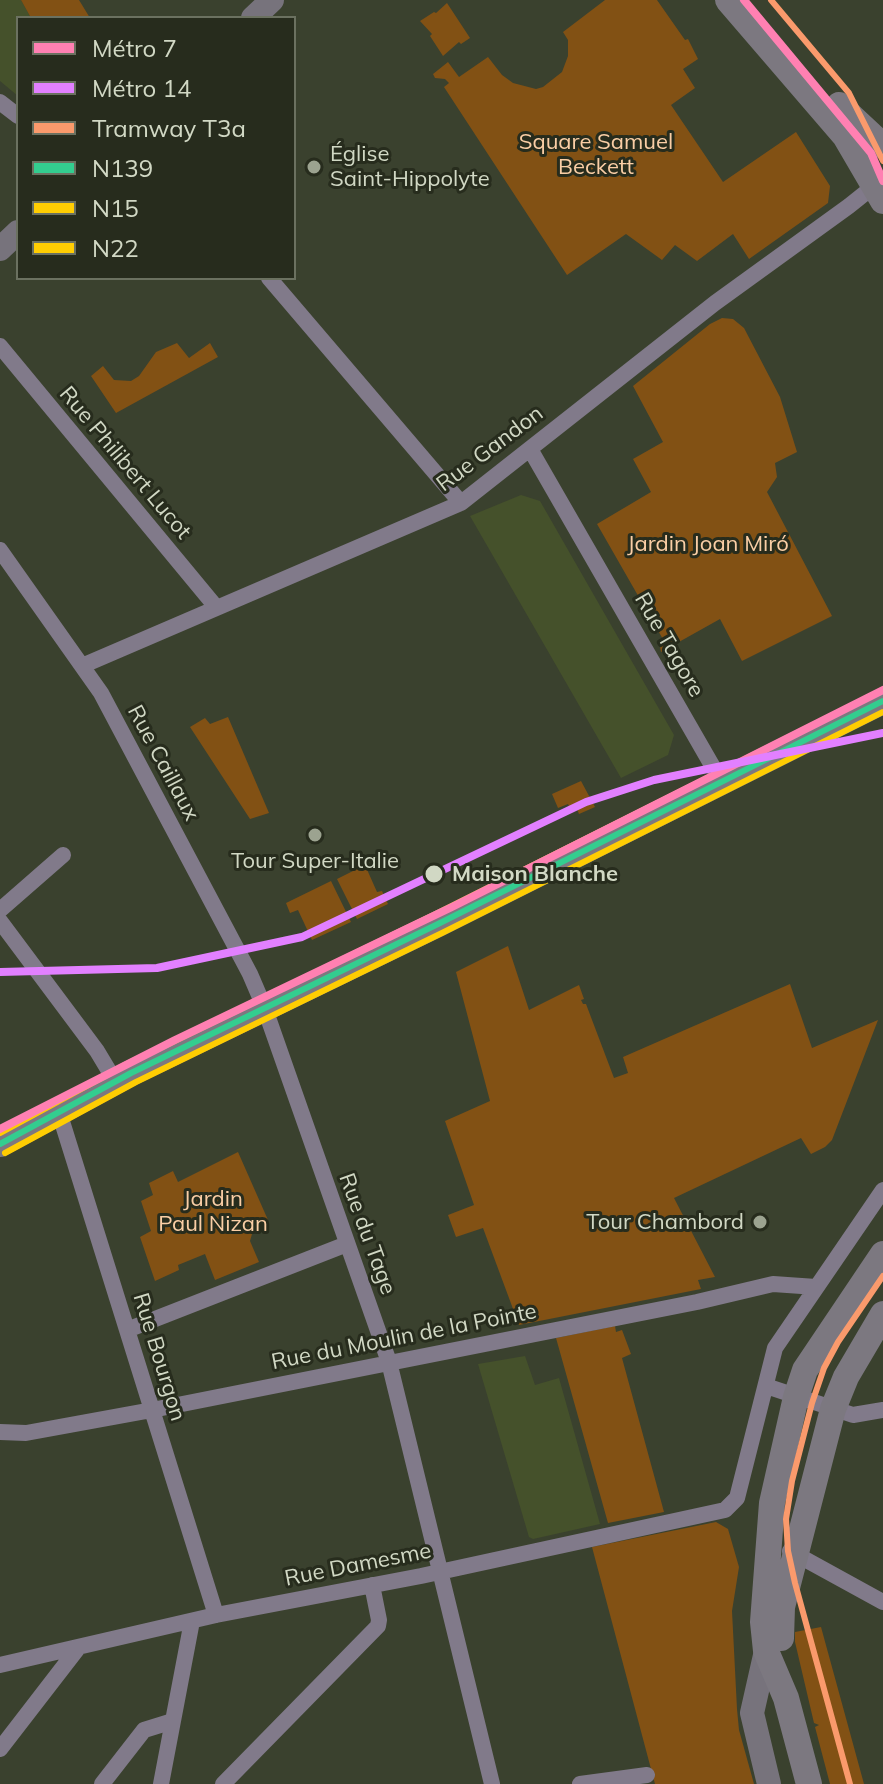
<!DOCTYPE html>
<html>
<head>
<meta charset="utf-8">
<style>
  body { margin:0 }
  #map { position:relative; width:883px; height:1784px; overflow:hidden; background:#3a412e; font-family:Mulish,sans-serif }
  canvas { display:block }
  .legend { position:absolute; left:16px; top:16px; width:280px; height:264px; box-sizing:border-box; background:#272c1d; border:2px solid #6b7160; margin:0; padding:10px 14px; list-style:none; font-size:24px; color:#d1d8c4 }
  .legend li { display:flex; align-items:center; gap:16px; height:40px }
  .legend b { width:40px; border:2px solid #6b7160 }
</style>
</head>
<body>
<div id="map">
<canvas width="883" height="1784"></canvas>
<ul class="legend">
<li><b style="height:10px;background:#ff80b2"></b>Métro 7</li>
<li><b style="height:10px;background:#e280ff"></b>Métro 14</li>
<li><b style="height:10px;background:#fa9a6c"></b>Tramway T3a</li>
<li><b style="height:10px;background:#33cd8f"></b>N139</li>
<li><b style="height:10px;background:#ffcd02"></b>N15</li>
<li><b style="height:10px;background:#ffcd02"></b>N22</li>
</ul>
</div>
<script>
const context = document.querySelector('canvas').getContext('2d');
context.lineJoin = 'round';
function fillPath(path, color) {
  context.fillStyle = color;
  context.fill(path, 'evenodd');
}
function toPath(rows) {
  const path = new Path2D();
  for (const r of rows) {
    path.moveTo(r[0], r[1]);
    for (let i = 2; i < r.length; i += 2) path.lineTo(r[i], r[i + 1]);
  }
  return path;
}
function stroke(path, color, width, dash) {
  context.strokeStyle = color;
  context.lineWidth = width;
  context.lineCap = dash ? 'butt' : 'round';
  context.setLineDash(dash || []);
  context.stroke(path);
}
function label(font, color, halo, rows, align = 'center') {
  context.font = font + ' Mulish,sans-serif';
  context.lineWidth = 6;
  context.setLineDash([]);
  context.textBaseline = 'middle';
  context.strokeStyle = halo;
  context.fillStyle = color;
  for (const [text, x, y, turn = 0] of rows) {
    context.save();
    context.translate(x, y);
    context.rotate((+turn || 0) * Math.PI / 180);
    context.textAlign = isNaN(turn) ? turn : align;
    if (halo) context.strokeText(text, 0, 0);
    context.fillText(text, 0, 0);
    context.restore();
  }
}
fillPath(toPath([
  [0,0,21,0,31,18,18,18,18,96,0,81],
  [521,495,540,501,674,735,668,755,621,778,470,516],
  [525,1356,535,1385,559,1378,600,1524,533,1539,529,1537,478,1364]
]), '#45512b');
fillPath(toPath([
  [21,0,79,0,90,18,31,18],
  [605,0,657,0,685,40,688,39,698,59,683,69,695,88,671,105,723,182,796,132,830,186,828,203,749,259,733,234,697,261,675,245,662,260,626,234,567,275,444,87,449,83,445,79,435,78,433,74,448,62,459,77,488,57,502,75,513,83,536,89,543,87,562,72,568,56,568,40,563,32],
  [447,3,470,38,461,44,459,42,443,56,430,36,432,34,420,21,434,12,436,13],
  [722,318,733,319,744,328,780,397,797,452,775,463,777,477,767,492,832,616,742,661,720,619,661,652,660,647,664,641,597,524,651,492,633,459,663,442,633,386,710,324],
  [177,343,189,358,210,343,218,357,116,413,91,376,103,366,114,380,131,381,139,376,156,352],
  [228,717,269,813,250,819,190,727,205,718,210,724],
  [581,781,595,807,579,814,577,809,571,811,568,804,558,808,552,794],
  [365,865,377,892,382,891,388,904,357,919,337,879],
  [331,881,351,922,312,940,298,910,290,913,286,903],
  [508,946,529,1010,579,985,584,999,581,1000,583,1004,586,1004,614,1078,628,1073,623,1057,790,984,812,1048,878,1020,832,1140,825,1147,811,1154,801,1138,674,1198,715,1277,698,1280,701,1289,519,1325,483,1228,456,1237,448,1215,474,1205,445,1121,490,1101,456,972],
  [238,1152,268,1220,254,1227,250,1241,259,1262,215,1280,205,1254,178,1265,179,1270,155,1281,140,1237,151,1231,141,1201,153,1195,149,1183,173,1171,178,1182],
  [615,1326,616,1332,622,1330,631,1354,622,1358,664,1512,608,1523,556,1338],
  [716,1522,728,1529,739,1567,732,1611,737,1709,739,1730,754,1784,655,1784,592,1547],
  [821,1627,864,1784,830,1784,815,1727,819,1725,814,1723,795,1642,795,1632]
]), '#825114');
stroke(toPath([
  [0,102,18,116],
  [269,278,461,503],
  [0,346,216,607],
  [530,449,721,781],
  [0,550,101,693,250,974,265,1009,389,1362,492,1784],
  [84,665,461,503,715,303,849,206,879,182],
  [0,910,63,855],
  [0,921,97,1051,115,1081],
  [59,1112,216,1615],
  [127,1330,347,1244],
  [766,1386,853,1415,883,1410],
  [0,1432,26,1433,152,1410,697,1302,773,1284,816,1287],
  [790,1551,883,1602],
  [0,1665,216,1615,421,1576,725,1510,737,1498,775,1348,883,1190],
  [0,1749,78,1648],
  [102,1784,144,1730,173,1721],
  [161,1784,192,1621],
  [223,1784,378,1626,379,1620,372,1585],
  [580,1784,647,1775]
]), '#817a8a', 16);
stroke(toPath([
  [253,18,272,0],
  [0,249,18,232],
  [766,1651,752,1713,769,1784]
]), '#77737c', 24);
stroke(toPath([
  [728,0,845,136,883,201],
  [839,105,883,146],
  [0,1144,131,1073,438,924,883,701],
  [781,1638,782,1607,833,1409,846,1377,883,1314],
  [809,1784,786,1698,766,1651,763,1622,772,1503,796,1397,805,1370,883,1254]
]), '#7c7880', 26);
stroke(toPath([
  [0,1144,131,1073,438,924,883,701]
]), '#33cd8f', 6);
stroke(toPath([
  [5,1153,136,1082,442,933,883,712]
]), '#ffcd02', 6);
stroke(toPath([
  [0,1133,127,1064,434,915,879,692]
]), '#ffcd02', 6);
stroke(toPath([
  [771,0,849,93,883,161],
  [850,1784,795,1583,788,1551,786,1519,792,1481,812,1403,824,1368,838,1342,883,1276]
]), '#fa9a6c', 6);
stroke(toPath([
  [744,0,871,153,883,181],
  [0,1129,175,1040,452,907,883,690]
]), '#ff80b2', 8);
stroke(toPath([
  [0,972,157,968,302,937,586,802,654,780,883,733]
]), '#e280ff', 8);
for (const [x, y, r, color] of [
  [314,167,8,"#9ca390"],
  [315,835,8,"#9ca390"],
  [434,874,10,"#d1d8c4"],
  [760,1222,8,"#9ca390"]
]) {
  const dot = new Path2D();
  dot.arc(x, y, r, 0, 2 * Math.PI);
  context.fillStyle = color;
  context.fill(dot);
  stroke(dot, '#272c1d', 3);
}
label('22px', '#facea5', '#272c1d', [
  ["Square Samuel",596,142],
  ["Beckett",596,167],
  ["Jardin Joan Miró",708,544],
  ["Jardin",213,1199],
  ["Paul Nizan",213,1224]
]);
label('22px', '#d1d8c4', '#272c1d', [
  ["Église",330,154],
  ["Saint-Hippolyte",330,179],
  ["Tour Super-Italie",315,861,"center"],
  ["Tour Chambord",744,1222,"right"]
], 'left');
label('22px', '#d1d8c4', '#272c1d', [
  ["Rue Gandon",490,449,-37],
  ["Rue Philibert Lucot",125,463,50],
  ["Rue Tagore",669,645,60],
  ["Rue Caillaux",163,763,62],
  ["Rue du Tage",367,1234,70],
  ["Rue du Moulin de la Pointe",404,1337,-11],
  ["Rue Bourgon",159,1357,73],
  ["Rue Damesme",358,1565,-11]
]);
label('bold 22px', '#d1d8c4', '#272c1d', [
  ["Maison Blanche",452,874]
], 'left');
</script>
</body>
</html>
